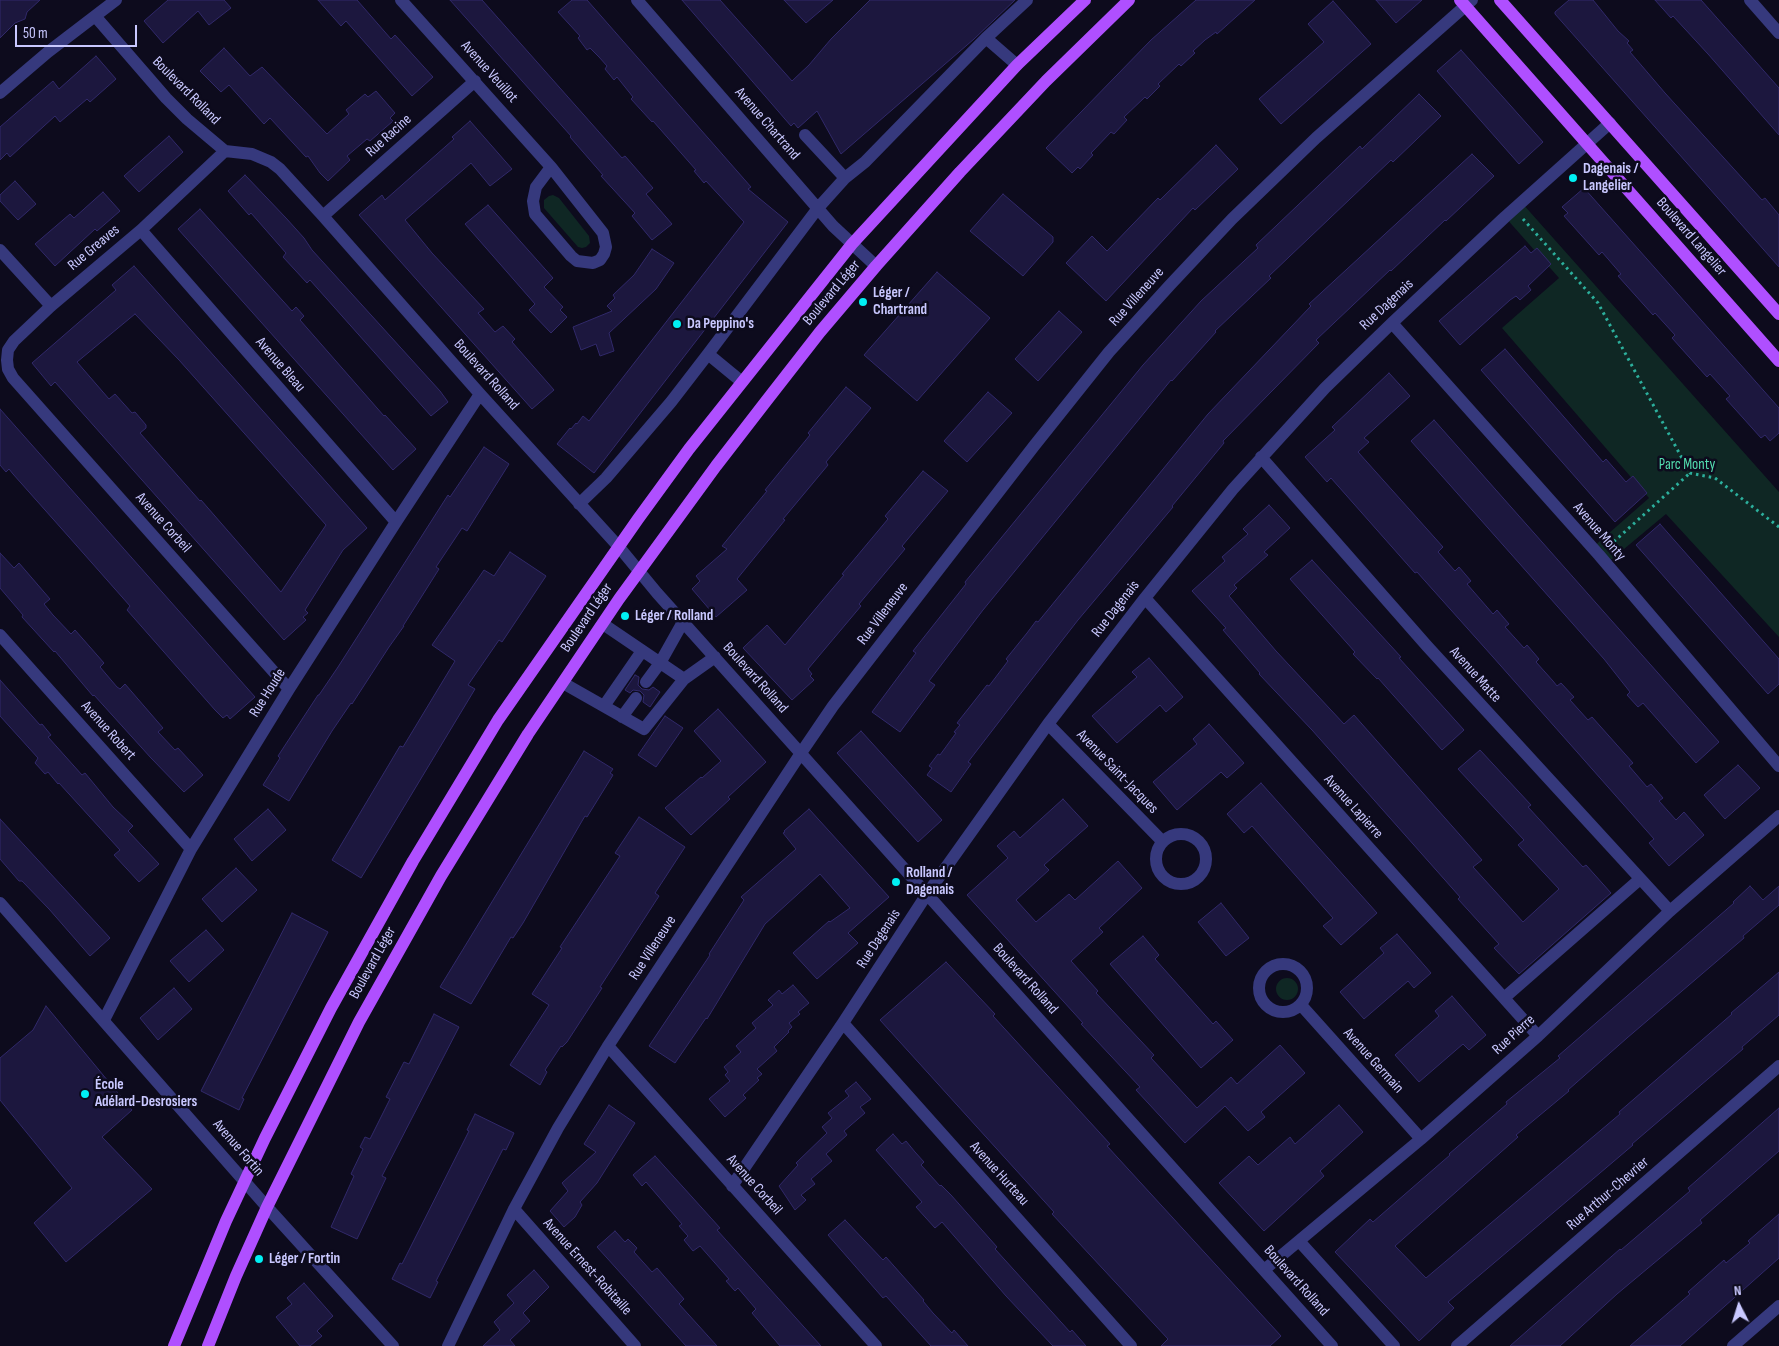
<!DOCTYPE html>
<html>
<head>
<meta charset="utf-8">
<style>
  body { margin:0 }
  #map { position:relative; width:1779px; height:1346px; overflow:hidden; background:#0d0b1d; font-family:"Sofia Sans Condensed",sans-serif }
  canvas { display:block }
  .north { position:absolute; left:1714px; top:1281px; width:50px; height:50px; -webkit-text-stroke:4px #0d0b1d; paint-order:stroke; rotate:355deg; font-size:14px; font-weight:700; line-height:20px; text-align:center; color:#c9c8ff }
  .north::after { content:''; display:block; margin:auto; width:18px; height:22px; background:#c9c8ff; clip-path:polygon(50% 0,100% 100%,50% 72%,0 100%) }
  .scale { position:absolute; left:15px; top:25px; width:122px; height:22px; box-sizing:border-box; border:2px solid #c9c8ff; border-top:0; padding-left:6px; font-size:15px; line-height:18px; white-space:nowrap; color:#c9c8ff; -webkit-text-stroke:4px #0d0b1d; paint-order:stroke }
</style>
</head>
<body>
<div id="map">
<canvas width="1779" height="1346"></canvas>
<div class="north">N</div>
<div class="scale">50 m</div>
</div>
<script>
const context = document.querySelector('canvas').getContext('2d');
context.lineJoin = 'round';
function fillPath(path, color) {
  context.fillStyle = color;
  context.fill(path, 'evenodd');
}
function toPath(rows) {
  const path = new Path2D();
  for (const r of rows) {
    if (r.length === 3) {
      path.moveTo(r[0] + r[2], r[1]);
      path.arc(r[0], r[1], r[2], 0, 2 * Math.PI);
      continue;
    }
    path.moveTo(r[0], r[1]);
    for (let i = 2; i < r.length; i += 2) path.lineTo(r[i], r[i + 1]);
  }
  return path;
}
function stroke(path, color, width, dash) {
  context.strokeStyle = color;
  context.lineWidth = width;
  context.lineCap = dash ? 'butt' : 'round';
  context.setLineDash(dash || []);
  context.stroke(path);
}
function label(font, color, halo, rows, align = 'center') {
  context.font = font + ' "Sofia Sans Condensed",sans-serif';
  context.lineWidth = 5;
  context.setLineDash([]);
  context.textBaseline = 'middle';
  context.strokeStyle = halo;
  context.fillStyle = color;
  for (const [text, x, y, turn = 0] of rows) {
    context.save();
    context.translate(x, y);
    context.rotate((+turn || 0) * Math.PI / 180);
    context.textAlign = isNaN(turn) ? turn : align;
    if (halo) context.strokeText(text, 0, 0);
    context.fillText(text, 0, 0);
    context.restore();
  }
}
fillPath(toPath([
  [553,195,559,198,589,236,590,243,586,247,582,248,578,247,544,208,544,200,549,196],
  [1522,203,1779,492,1779,637,1666,514,1606,564,1592,548,1649,498,1502,328,1559,278,1505,217],
  [1287,989,11]
]), '#0f2724');
const building = toPath([
  [0,0,40,0,27,12,25,19,15,23,0,38,0,0],
  [168,0,224,0,231,8,209,25,198,11,163,43,144,21,168,0],
  [318,0,357,0,391,39,395,35,433,77,412,96,346,21,341,26,318,0],
  [450,0,482,0,622,158,625,156,653,188,646,194,672,224,652,240,632,216,635,213,601,176,603,175,570,137,571,136,450,0],
  [572,0,587,0,751,187,748,189,788,222,594,473,557,444,570,428,571,429,576,423,577,424,583,416,589,421,744,222,706,181,704,183,694,171,696,170,653,121,652,122,631,99,633,97,617,77,614,80,605,69,607,66,599,57,590,48,587,50,578,38,580,36,558,12,572,0],
  [682,0,720,0,792,81,809,65,831,39,870,0,1015,0,974,39,841,154,817,111,798,128,794,123,791,126,682,0],
  [784,0,833,0,806,23,784,0],
  [1196,0,1255,0,1217,34,1216,32,1205,40,1193,51,1195,53,1181,66,1179,64,1158,84,1160,86,1147,99,1145,97,1124,117,1127,120,1114,134,1111,132,1091,153,1093,155,1080,169,1078,167,1072,173,1046,148,1151,40,1196,0],
  [1376,0,1422,0,1396,23,1376,0],
  [1569,0,1593,0,1618,31,1629,41,1627,43,1633,50,1630,52,1665,93,1762,200,1765,198,1779,215,1779,267,1555,14,1555,12,1569,0],
  [1655,0,1701,0,1779,88,1779,135,1708,54,1673,16,1671,18,1655,0],
  [1333,1,1371,44,1281,124,1259,99,1324,42,1308,24,1333,1],
  [224,48,250,76,262,67,327,134,349,114,346,110,365,94,368,97,376,91,395,113,390,118,393,121,370,141,367,139,347,156,350,160,328,181,320,173,308,156,306,157,270,118,264,124,229,85,221,92,200,71,224,48],
  [1461,50,1543,142,1519,164,1437,71,1461,50],
  [96,56,116,79,90,102,87,99,60,122,55,116,10,157,7,153,0,160,0,127,53,81,59,89,96,56],
  [1419,94,1441,116,1393,162,1391,160,1269,276,1271,278,1215,331,1216,332,1172,381,1171,380,983,610,929,681,935,685,900,732,872,712,916,653,913,651,966,584,965,582,1143,365,1201,301,1258,248,1256,245,1360,146,1362,149,1419,94],
  [470,121,512,169,490,186,471,163,405,220,432,253,484,309,478,313,495,332,503,326,515,339,512,342,554,390,532,409,359,215,382,195,385,200,454,139,452,137,470,121],
  [169,136,183,152,139,192,124,176,169,136],
  [1216,145,1238,169,1195,210,1193,208,1106,301,1066,263,1092,236,1107,251,1158,198,1160,200,1216,145],
  [1472,154,1494,176,1446,221,1445,220,1391,271,1390,270,1316,340,1319,343,1223,441,1224,443,1172,506,1173,507,1078,620,1018,697,968,762,971,764,951,792,927,775,932,768,929,766,938,754,940,755,956,733,954,732,960,725,957,723,987,685,989,686,1008,661,1006,659,1027,633,1036,621,1038,622,1208,414,1311,306,1309,304,1472,154],
  [245,175,286,218,304,238,312,250,440,391,448,402,431,416,310,280,307,283,283,257,286,253,251,213,249,215,228,191,245,175],
  [15,181,36,204,18,220,0,201,0,195,15,181],
  [1584,188,1779,408,1779,433,1770,441,1765,435,1761,438,1726,399,1730,396,1710,374,1707,377,1672,338,1675,335,1655,313,1653,315,1618,276,1621,274,1602,252,1599,255,1564,216,1568,213,1562,207,1584,188],
  [103,192,120,211,97,231,95,229,55,266,35,244,70,214,74,218,103,192],
  [1003,194,1053,237,1053,242,1023,276,970,231,1003,194],
  [488,205,553,278,544,287,563,307,560,310,567,317,551,333,529,310,535,304,465,224,488,205],
  [200,209,292,311,296,307,304,316,300,320,384,416,385,415,416,449,393,470,178,229,200,209],
  [1525,246,1531,253,1537,248,1551,264,1528,286,1531,290,1520,300,1516,296,1510,300,1460,345,1439,321,1525,246],
  [652,249,674,263,656,289,609,333,614,351,600,356,596,344,581,350,573,327,612,311,607,306,615,298,613,295,634,275,652,249],
  [134,266,367,528,343,550,305,610,308,613,303,617,306,620,284,640,55,382,51,386,32,363,116,290,112,285,134,266],
  [135,314,179,360,326,525,281,592,201,500,200,501,140,433,146,428,146,425,135,412,132,413,115,394,109,399,77,362,135,314],
  [937,272,990,318,917,401,864,355,937,272],
  [1059,311,1082,332,1038,381,1015,359,1059,311],
  [1505,349,1603,462,1606,459,1626,482,1633,476,1647,493,1615,522,1481,370,1505,349],
  [1389,373,1410,396,1364,438,1369,442,1358,452,1443,547,1438,552,1455,571,1459,567,1471,581,1467,584,1493,614,1497,610,1509,624,1505,627,1524,648,1527,645,1539,659,1536,662,1553,681,1557,686,1561,683,1574,697,1570,700,1588,720,1592,717,1633,763,1629,766,1647,787,1651,784,1663,798,1659,801,1676,820,1684,812,1704,835,1669,866,1649,843,1654,839,1493,657,1417,572,1415,573,1331,478,1327,482,1305,457,1335,430,1332,427,1389,373],
  [846,387,871,408,826,462,828,465,783,519,785,520,737,579,747,590,716,617,692,589,700,581,696,576,727,549,722,546,767,491,765,490,810,435,808,433,846,387],
  [988,392,1012,413,967,462,944,441,988,392],
  [0,409,255,697,230,719,227,715,223,718,215,710,127,610,130,606,69,537,13,474,9,469,6,472,0,465,0,409],
  [1434,420,1719,742,1696,763,1643,703,1638,707,1627,695,1630,692,1604,659,1411,441,1434,420],
  [484,447,509,464,467,531,462,528,436,567,439,569,403,626,404,626,389,647,352,704,351,703,332,731,289,801,263,785,280,758,278,756,318,695,319,695,338,667,448,495,450,497,484,447],
  [923,471,948,491,902,546,905,549,859,604,861,606,808,669,812,674,810,676,814,680,792,700,743,648,767,625,785,645,844,575,842,574,888,519,885,516,923,471],
  [1269,505,1290,528,1264,552,1268,555,1234,585,1237,588,1229,596,1276,651,1344,724,1354,715,1482,860,1473,867,1523,922,1559,889,1518,845,1524,840,1458,769,1480,750,1531,805,1528,807,1583,867,1586,865,1611,893,1519,974,1494,948,1499,944,1458,899,1460,897,1312,730,1259,674,1260,673,1223,630,1226,628,1192,591,1225,561,1222,557,1248,534,1243,529,1269,505],
  [1660,524,1779,659,1779,684,1768,694,1636,545,1660,524],
  [510,552,546,576,502,642,499,640,468,685,475,689,361,878,332,860,400,746,403,747,455,661,432,645,484,570,494,576,510,552],
  [0,553,14,568,19,563,50,599,44,604,53,615,71,634,75,630,104,663,100,667,117,687,120,689,125,684,163,728,158,732,175,750,178,748,203,775,184,792,151,758,94,695,93,696,55,651,54,652,22,617,23,615,0,588,0,553],
  [1312,560,1401,657,1399,658,1464,730,1442,750,1378,678,1377,679,1353,654,1355,652,1290,579,1312,560],
  [1149,658,1183,697,1166,712,1160,705,1117,743,1092,716,1137,677,1132,672,1149,658],
  [635,675,639,677,638,685,642,689,649,690,653,687,660,692,650,707,643,702,644,695,640,691,633,690,630,693,625,690,635,675],
  [0,680,40,725,42,724,51,735,48,737,82,775,85,773,113,807,133,826,128,831,159,864,139,882,114,855,120,850,59,783,58,784,48,772,45,774,35,763,38,758,0,716,0,680],
  [718,709,766,762,728,797,730,799,691,835,665,808,701,777,702,778,721,761,694,731,718,709],
  [665,716,683,728,656,767,638,755,665,716],
  [1209,724,1244,763,1227,778,1221,772,1177,810,1153,782,1197,744,1193,739,1209,724],
  [861,731,942,820,918,842,837,753,861,731],
  [584,751,613,769,610,773,613,775,587,817,585,816,582,821,523,923,513,938,511,937,471,1004,440,987,584,751],
  [1738,765,1760,788,1725,819,1704,795,1738,765],
  [1261,783,1377,913,1341,945,1323,926,1333,918,1252,826,1244,833,1227,814,1261,783],
  [1063,799,1088,826,1044,865,1049,870,1016,900,1036,922,1069,894,1075,900,1118,861,1142,888,1099,928,1103,932,1071,961,1098,991,1096,993,1154,1055,1151,1058,1197,1108,1231,1077,1237,1084,1280,1045,1305,1073,1261,1112,1265,1117,1248,1131,1225,1106,1185,1143,1136,1090,1140,1087,1081,1024,1083,1023,967,895,1008,858,997,846,1014,831,1020,838,1063,799],
  [268,809,286,830,252,861,234,839,268,809],
  [809,809,889,897,848,933,858,943,817,979,793,953,829,921,830,922,850,908,820,874,765,924,707,1019,706,1018,675,1063,649,1046,710,955,709,954,744,900,741,897,796,849,783,833,785,832,784,831,809,809],
  [639,817,685,847,655,893,659,896,600,987,602,988,567,1042,562,1047,561,1046,545,1070,547,1072,540,1085,510,1065,549,1005,532,994,562,948,560,947,620,856,615,853,639,817],
  [0,819,110,938,90,956,49,909,22,881,19,881,0,859,0,819],
  [236,868,257,890,222,922,202,899,236,868],
  [1750,886,1763,900,1779,886,1779,905,1743,936,1744,938,1627,1038,1568,1090,1569,1091,1516,1135,1518,1137,1395,1246,1426,1278,1620,1114,1619,1112,1732,1014,1731,1013,1779,972,1779,1015,1742,1047,1743,1049,1632,1144,1633,1145,1448,1302,1454,1308,1419,1341,1335,1252,1370,1219,1373,1222,1450,1155,1449,1154,1507,1104,1506,1102,1560,1058,1558,1056,1734,903,1733,902,1750,886],
  [1221,903,1249,938,1226,956,1198,922,1221,903],
  [292,913,328,932,242,1098,244,1099,239,1110,201,1091,292,913],
  [206,930,224,950,189,982,170,961,206,930],
  [1397,934,1431,973,1414,988,1408,981,1364,1019,1340,992,1384,953,1380,948,1397,934],
  [1143,936,1159,955,1155,959,1213,1024,1216,1021,1233,1040,1201,1068,1110,964,1143,936],
  [946,962,995,1014,993,1016,1110,1144,1107,1146,1281,1336,1270,1346,1161,1346,1168,1339,1052,1214,1054,1212,880,1020,946,962],
  [793,985,809,1003,798,1012,800,1014,789,1023,792,1027,788,1031,789,1032,774,1047,777,1051,757,1069,762,1074,757,1078,759,1080,743,1095,746,1098,725,1117,709,1099,730,1081,725,1075,728,1072,724,1067,741,1052,736,1046,756,1028,752,1023,773,1005,768,1000,779,990,782,994,793,985],
  [174,988,192,1009,158,1040,140,1018,174,988],
  [1452,996,1486,1035,1469,1050,1463,1044,1419,1082,1395,1055,1439,1016,1435,1011,1452,996],
  [46,1006,132,1110,102,1137,152,1189,66,1262,34,1223,72,1188,0,1100,0,1058,33,1030,46,1006],
  [434,1014,459,1027,382,1176,386,1178,357,1239,331,1227,354,1176,351,1174,363,1149,360,1147,365,1137,370,1139,390,1099,386,1097,404,1062,409,1064,434,1014],
  [856,1082,871,1099,860,1107,865,1113,844,1131,847,1135,826,1154,832,1161,811,1179,815,1184,801,1195,806,1200,795,1210,779,1186,798,1165,796,1163,827,1133,822,1127,832,1118,828,1113,849,1096,845,1091,856,1082],
  [609,1105,635,1123,597,1183,580,1202,582,1205,575,1217,564,1227,550,1211,568,1191,562,1183,596,1152,584,1144,609,1105],
  [1339,1105,1363,1132,1320,1171,1324,1176,1264,1231,1219,1183,1249,1156,1258,1165,1290,1137,1295,1144,1339,1105],
  [1779,1108,1779,1151,1700,1220,1702,1223,1617,1294,1560,1346,1510,1346,1620,1249,1621,1250,1690,1191,1688,1188,1779,1108],
  [475,1114,514,1133,506,1150,503,1149,436,1281,438,1282,430,1298,392,1279,400,1263,402,1264,469,1131,467,1130,475,1114],
  [893,1134,902,1144,906,1141,915,1152,924,1162,921,1165,940,1186,941,1185,951,1195,997,1247,995,1249,1042,1301,1070,1332,1072,1330,1086,1346,1053,1346,1006,1296,942,1222,935,1228,916,1207,922,1202,876,1150,893,1134],
  [655,1156,720,1228,717,1230,821,1346,780,1346,752,1313,756,1309,738,1288,735,1291,726,1281,729,1279,700,1246,693,1251,684,1240,688,1236,679,1226,682,1224,646,1182,642,1186,633,1175,655,1156],
  [1779,1214,1779,1258,1680,1346,1630,1346,1690,1294,1688,1292,1724,1260,1726,1263,1750,1243,1748,1241,1779,1214],
  [845,1220,883,1260,886,1257,924,1300,923,1301,933,1313,952,1333,954,1330,968,1346,931,1346,886,1296,883,1298,828,1235,845,1220],
  [615,1231,625,1242,628,1239,637,1248,634,1252,652,1272,657,1268,684,1299,679,1304,717,1346,686,1346,607,1258,597,1247,615,1231],
  [534,1270,549,1287,523,1313,530,1321,510,1340,515,1346,483,1346,500,1330,494,1322,514,1303,507,1295,534,1270],
  [304,1283,333,1316,317,1331,322,1336,310,1346,300,1346,276,1317,292,1304,287,1298,304,1283]
]);
fillPath(building, '#1c173e');
stroke(building, '#31296a', 1);
stroke(toPath([
  [1523,219,1598,303,1690,473,1715,478,1779,527],
  [1609,546,1690,473]
]), '#2caf9c', 3, [2.5, 4]);
stroke(toPath([
  [401,0,551,167,603,233,606,247,604,254,600,260,593,263,577,261,571,256,535,214,533,201,536,187,551,167],
  [637,0,833,226,876,266],
  [1750,0,1779,33],
  [95,16,166,98,187,119,225,151,252,154,271,162,280,169,323,216,480,394,619,547,657,593,1332,1346],
  [1017,65,986,38,1027,0],
  [0,93,48,52,116,0],
  [805,135,845,178],
  [225,151,141,230,51,306,14,341,8,350,7,360,8,369,13,378,289,689],
  [323,216,475,81],
  [141,230,396,522],
  [0,250,51,306],
  [1392,323,1599,555,1779,766],
  [708,354,742,382],
  [1261,457,1427,646,1670,911],
  [579,504,606,478,671,402,708,354,818,208,845,178,865,162,986,38],
  [1145,598,1538,1036],
  [0,635,191,849],
  [684,679,715,657],
  [646,682,660,663,683,622],
  [563,683,644,729,684,679,603,624],
  [604,706,642,651],
  [622,717,636,698],
  [1048,724,1163,842],
  [1181,859,25],
  [0,903,267,1207,393,1346],
  [1283,988,24],
  [1504,998,1640,879],
  [1301,1005,1421,1139],
  [104,1020,191,849,289,689,396,522,480,394],
  [843,1023,1131,1346],
  [608,1046,876,1346],
  [732,1186,843,1023,927,894,1048,724,1145,598,1233,489,1325,388,1392,323,1505,217,1610,123],
  [514,1209,635,1346],
  [1299,1241,1394,1346],
  [1264,1270,1421,1139,1538,1036,1670,911,1779,816],
  [448,1346,514,1209,558,1128,608,1046,801,753,833,706,1034,446,1109,352,1170,285,1232,219,1316,138,1472,0],
  [1457,1346,1779,1066],
  [1733,1346,1779,1306]
]), '#36397d', 12);
stroke(toPath([
  [1460,0,1779,361],
  [1500,0,1779,314],
  [174,1346,226,1221,265,1138,331,1008,413,861,498,720,638,519,689,449,852,244,1017,65,1085,0],
  [208,1346,236,1276,267,1207,359,1022,441,876,528,734,619,599,716,466,767,400,820,332,876,266,960,172,1046,81,1129,0]
]), '#af4fff', 12);
for (const [x, y, r, color] of [
  [1573,178,5,"#00eff3"],
  [863,302,5,"#00eff3"],
  [677,324,5,"#00eff3"],
  [625,616,5,"#00eff3"],
  [896,882,5,"#00eff3"],
  [85,1094,5,"#00eff3"],
  [259,1259,5,"#00eff3"]
]) {
  const dot = new Path2D();
  dot.arc(x, y, r, 0, 2 * Math.PI);
  context.fillStyle = color;
  context.fill(dot);
  stroke(dot, '#0d0b1d', 2);
}
label('15px', '#c9c8ff', '#0d0b1d', [
  ["Avenue Veuillot",489,72,48],
  ["Boulevard Rolland",186,91,45],
  ["Avenue Chartrand",767,124,49],
  ["Rue Racine",389,136,-42],
  ["Boulevard Langelier",1691,237,49],
  ["Rue Greaves",94,248,-40],
  ["Boulevard Léger",832,293,-50],
  ["Rue Villeneuve",1137,297,-48],
  ["Rue Dagenais",1387,305,-43],
  ["Avenue Bleau",280,365,49],
  ["Boulevard Rolland",486,375,48],
  ["Avenue Corbeil",163,523,48],
  ["Avenue Monty",1599,532,49],
  ["Rue Dagenais",1116,609,-52],
  ["Rue Villeneuve",883,614,-53],
  ["Boulevard Léger",587,618,-56],
  ["Avenue Matte",1475,675,48],
  ["Boulevard Rolland",755,678,48],
  ["Rue Houde",268,693,-58],
  ["Avenue Robert",108,731,48],
  ["Avenue Saint-Jacques",1117,772,46],
  ["Avenue Lapierre",1353,807,48],
  ["Rue Dagenais",879,939,-57],
  ["Rue Villeneuve",653,948,-57],
  ["Boulevard Léger",373,963,-61],
  ["Boulevard Rolland",1025,979,48],
  ["Rue Pierre",1514,1035,-42],
  ["Avenue Germain",1373,1061,48],
  ["Avenue Fortin",238,1148,49],
  ["Avenue Hurteau",999,1174,48],
  ["Avenue Corbeil",754,1185,48],
  ["Rue Arthur-Chevrier",1608,1194,-41],
  ["Avenue Ernest-Robitaille",587,1267,48],
  ["Boulevard Rolland",1296,1281,48]
]);
label('bold 15px', '#c9c8ff', '#0d0b1d', [
  ["Dagenais /",1583,169],
  ["Langelier",1583,186],
  ["Léger /",873,293],
  ["Chartrand",873,310],
  ["Da Peppino's",687,324],
  ["Léger / Rolland",635,616],
  ["Rolland /",906,873],
  ["Dagenais",906,890],
  ["École",95,1085],
  ["Adélard-Desrosiers",95,1102],
  ["Léger / Fortin",269,1259]
], 'left');
label('15px', '#54dfb1', '#0d0b1d', [
  ["Parc Monty",1687,465]
]);
</script>
</body>
</html>
